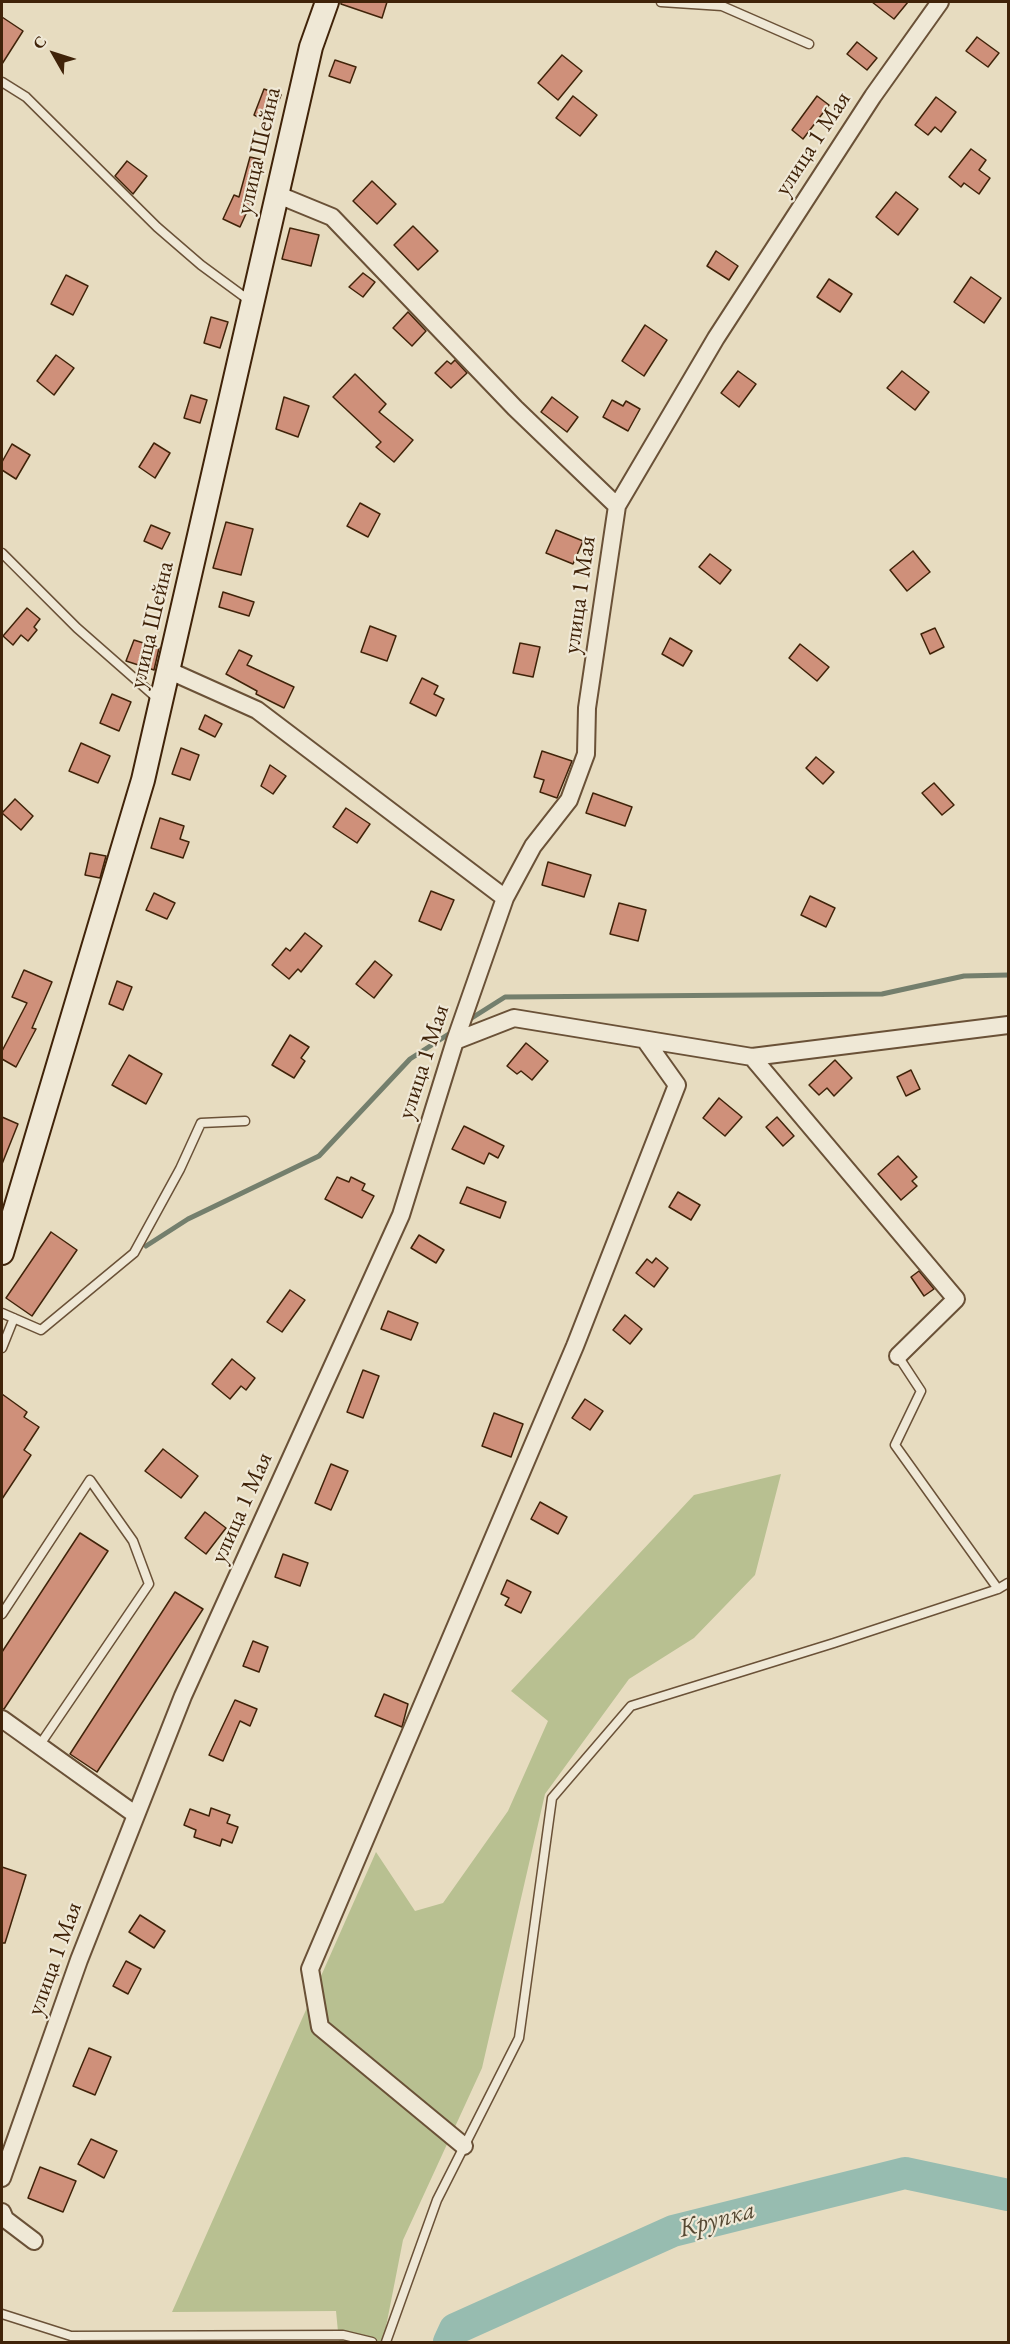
<!DOCTYPE html>
<html>
<head>
<meta charset="utf-8">
<style>
  body { margin:0 }
  #map { position:relative; width:1010px; height:2344px; overflow:hidden; background:#e7dcc0; font-family:"EB Garamond",serif }
  canvas { display:block }
  .frame { position:absolute; inset:0; border:3px solid #402309; pointer-events:none }
  .north { position:absolute; left:24px; top:24px; width:60px; height:60px; -webkit-text-stroke:4px #efe8d6; paint-order:stroke; rotate:309deg; font-size:16px; font-weight:700; line-height:24px; text-align:center; color:#402309 }
  .north::after { content:''; display:block; margin:auto; width:21px; height:27px; background:#402309; clip-path:polygon(50% 0,100% 100%,50% 72%,0 100%) }
</style>
</head>
<body>
<div id="map">
<canvas width="1010" height="2344"></canvas>
<div class="frame"></div>
<div class="north">С</div>
</div>
<script>
const context = document.querySelector('canvas').getContext('2d');
context.lineJoin = 'round';
function fillPath(path, color) {
  context.fillStyle = color;
  context.fill(path, 'evenodd');
}
function toPath(rows) {
  const path = new Path2D();
  for (const r of rows) {
    path.moveTo(r[0], r[1]);
    for (let i = 2; i < r.length; i += 2) path.lineTo(r[i], r[i + 1]);
  }
  return path;
}
function stroke(path, color, width, dash) {
  context.strokeStyle = color;
  context.lineWidth = width;
  context.lineCap = dash ? 'butt' : 'round';
  context.setLineDash(dash || []);
  context.stroke(path);
}
function label(font, color, halo, rows, align = 'center') {
  context.font = font + ' "EB Garamond",serif';
  context.lineWidth = 4.5;
  context.setLineDash([]);
  context.textBaseline = 'middle';
  context.strokeStyle = halo;
  context.fillStyle = color;
  for (const [text, x, y, turn = 0] of rows) {
    context.save();
    context.translate(x, y);
    context.rotate((+turn || 0) * Math.PI / 180);
    context.textAlign = isNaN(turn) ? turn : align;
    if (halo) context.strokeText(text, 0, 0);
    context.fillText(text, 0, 0);
    context.restore();
  }
}
fillPath(toPath([
  [781,1474,755,1575,694,1638,629,1679,545,1794,482,2068,403,2240,383,2342,339,2342,336,2311,172,2312,376,1852,415,1911,443,1903,508,1811,548,1721,511,1691,694,1495]
]), '#b8c091');
stroke(toPath([
  [467,1021,505,997,882,994,964,976,1008,975],
  [146,1246,188,1219,319,1156,410,1059,455,1030]
]), '#747f6d', 5);
stroke(toPath([
  [449,2342,455,2329,673,2231,905,2173,1008,2195]
]), '#97bcb0', 32);
const building = toPath([
  [341,2,387,2,382,18,341,4,341,2],
  [872,2,908,2,894,19,872,2],
  [2,17,23,31,2,64,2,17],
  [977,37,999,53,988,67,966,51,977,37],
  [857,42,877,58,867,70,847,54,857,42],
  [562,55,582,71,558,100,538,83,562,55],
  [335,60,356,67,350,83,329,76,335,60],
  [264,89,281,95,270,123,254,115,264,89],
  [573,96,597,115,580,136,556,118,573,96],
  [817,96,829,105,803,139,792,130,817,96],
  [936,97,956,112,941,132,935,127,928,135,915,125,936,97],
  [971,149,986,160,979,170,990,178,979,194,964,183,961,187,949,177,971,149],
  [250,157,263,160,250,205,240,227,223,219,234,195,239,197,250,157],
  [127,161,147,176,133,194,115,176,127,161],
  [372,181,396,204,377,224,353,201,372,181],
  [896,192,918,209,898,235,876,217,896,192],
  [413,226,438,251,418,270,394,245,413,226],
  [290,228,319,235,311,266,282,259,290,228],
  [716,251,738,266,729,280,707,266,716,251],
  [363,273,375,282,363,297,349,287,363,273],
  [66,275,88,286,73,315,51,304,66,275],
  [971,277,1001,298,984,323,954,302,971,277],
  [829,279,852,294,840,312,817,297,829,279],
  [408,312,426,331,412,346,393,328,408,312],
  [211,317,228,322,220,348,204,343,211,317],
  [645,325,667,340,644,376,622,361,645,325],
  [56,355,74,368,54,395,37,381,56,355],
  [455,360,467,373,451,388,435,373,447,361,451,364,455,360],
  [738,371,756,384,739,407,721,393,738,371],
  [902,371,929,392,915,410,887,388,902,371],
  [355,374,386,404,379,412,413,440,394,462,376,447,381,442,333,397,355,374],
  [191,395,207,400,200,423,184,418,191,395],
  [284,397,309,406,298,437,276,429,284,397],
  [552,397,578,417,567,432,541,412,552,397],
  [612,400,623,406,626,401,640,409,628,431,603,417,612,400],
  [154,443,170,453,155,478,139,467,154,443],
  [12,444,30,455,16,479,2,470,2,462,12,444],
  [360,503,380,514,368,537,347,526,360,503],
  [226,522,253,529,241,575,213,568,226,522],
  [151,525,170,533,162,549,144,541,151,525],
  [556,530,583,541,573,564,546,553,556,530],
  [913,551,930,572,907,591,890,570,913,551],
  [710,554,731,570,720,584,699,567,710,554],
  [223,592,254,602,249,616,219,607,223,592],
  [27,608,40,619,34,627,37,630,28,641,21,635,13,645,3,636,27,608],
  [370,626,396,636,387,661,361,652,370,626],
  [935,628,944,647,930,654,921,634,935,628],
  [670,638,692,651,683,666,662,654,670,638],
  [134,640,159,648,154,670,126,661,134,640],
  [520,643,540,647,533,677,513,673,520,643],
  [800,644,829,667,817,681,789,658,800,644],
  [239,650,252,656,247,665,294,687,284,708,256,694,257,691,226,674,239,650],
  [422,678,438,686,434,694,444,699,436,716,410,703,422,678],
  [112,694,131,702,119,731,100,723,112,694],
  [205,715,222,724,215,737,199,729,205,715],
  [81,743,110,756,98,783,69,771,81,743],
  [181,748,199,755,190,780,172,774,181,748],
  [542,751,572,761,557,798,540,792,544,780,534,777,542,751],
  [816,757,834,772,823,784,806,768,816,757],
  [270,765,286,776,273,794,261,786,270,765],
  [934,783,954,805,942,815,922,793,934,783],
  [593,793,632,807,625,826,586,813,593,793],
  [15,799,33,816,21,830,2,813,15,799],
  [346,808,370,824,357,843,333,827,346,808],
  [160,818,184,826,180,839,189,842,183,858,151,848,160,818],
  [90,853,106,856,100,878,85,875,90,853],
  [548,862,591,875,584,897,542,885,548,862],
  [431,891,454,900,441,930,419,921,431,891],
  [154,893,175,903,167,919,146,910,154,893],
  [810,896,835,908,826,927,801,915,810,896],
  [619,903,646,910,638,941,610,934,619,903],
  [305,933,322,946,301,972,298,969,289,979,272,965,286,948,290,951,305,933],
  [375,961,392,975,374,998,356,984,375,961],
  [24,970,52,982,32,1028,36,1029,16,1067,2,1059,2,1051,27,1003,12,997,24,970],
  [117,981,132,987,123,1010,109,1004,117,981],
  [290,1035,309,1047,301,1058,305,1061,294,1078,272,1065,290,1035],
  [526,1043,548,1061,532,1080,521,1071,517,1074,507,1066,526,1043],
  [129,1055,162,1074,146,1104,112,1085,129,1055],
  [835,1060,852,1078,834,1096,827,1088,819,1095,809,1085,835,1060],
  [911,1070,920,1089,906,1096,897,1077,911,1070],
  [719,1098,742,1117,725,1136,703,1118,719,1098],
  [2,1117,18,1124,2,1164,2,1117],
  [777,1117,794,1136,783,1146,766,1127,777,1117],
  [464,1126,504,1146,498,1158,489,1153,484,1164,452,1149,464,1126],
  [898,1156,917,1177,912,1181,917,1186,901,1200,878,1174,898,1156],
  [337,1177,349,1182,351,1177,365,1184,362,1190,374,1196,362,1218,325,1199,337,1177],
  [467,1187,506,1202,500,1218,460,1203,467,1187],
  [678,1192,700,1205,691,1220,669,1207,678,1192],
  [51,1232,77,1250,32,1316,6,1298,51,1232],
  [419,1235,444,1250,436,1263,411,1248,419,1235],
  [656,1258,668,1268,654,1287,636,1273,647,1259,652,1263,656,1258],
  [919,1271,934,1289,924,1296,911,1277,919,1271],
  [290,1290,305,1300,282,1332,267,1322,290,1290],
  [388,1311,418,1323,411,1340,381,1329,388,1311],
  [625,1315,642,1329,630,1344,613,1330,625,1315],
  [232,1359,255,1378,246,1390,241,1386,230,1399,212,1384,232,1359],
  [363,1370,379,1376,363,1418,347,1412,363,1370],
  [2,1394,27,1412,24,1417,39,1427,24,1450,31,1455,2,1499,2,1394],
  [585,1399,603,1411,590,1430,572,1418,585,1399],
  [494,1413,523,1424,511,1457,482,1446,494,1413],
  [163,1449,198,1476,181,1498,145,1471,163,1449],
  [331,1464,348,1471,331,1510,315,1503,331,1464],
  [540,1502,567,1517,558,1534,531,1519,540,1502],
  [205,1512,226,1528,206,1554,185,1538,205,1512],
  [80,1533,108,1551,4,1709,2,1709,2,1652,80,1533],
  [283,1554,308,1563,300,1586,275,1577,283,1554],
  [507,1580,531,1592,521,1613,505,1605,509,1598,501,1594,507,1580],
  [175,1592,203,1609,97,1772,70,1754,175,1592],
  [253,1641,268,1647,259,1672,243,1666,253,1641],
  [384,1694,408,1704,402,1727,375,1716,384,1694],
  [235,1700,257,1709,250,1726,240,1721,223,1761,209,1755,235,1700],
  [211,1808,230,1815,227,1823,238,1827,232,1843,222,1839,220,1846,194,1837,196,1830,184,1825,190,1809,209,1816,211,1808],
  [2,1867,26,1875,5,1943,2,1943,2,1867],
  [140,1915,165,1931,154,1948,129,1932,140,1915],
  [126,1961,141,1969,128,1994,113,1986,126,1961],
  [89,2048,111,2057,95,2095,73,2086,89,2048],
  [91,2139,117,2151,104,2178,78,2164,91,2139],
  [40,2167,76,2181,63,2212,28,2198,40,2167]
]);
fillPath(building, '#cf907a');
stroke(building, '#402309', 1.5);
const lane = toPath([
  [661,2,722,6,809,44],
  [2,82,26,97,157,227,201,265,250,301],
  [2,553,77,628,159,700],
  [2,1313,41,1330,134,1253,180,1169,201,1123,245,1121],
  [2,1348,14,1318],
  [898,1356,921,1391,895,1445,998,1589],
  [2,1614,90,1480,133,1541,149,1584,39,1746],
  [2,2314,71,2336,343,2335,372,2342],
  [386,2342,437,2200,519,2038,552,1798,631,1706,834,1643,998,1589,1008,1583]
]);
const street = toPath([
  [276,194,332,217,515,408,617,506],
  [170,671,257,710,505,898],
  [455,1041,514,1018,752,1057,1008,1025],
  [752,1057,956,1299,898,1356],
  [2,1719,136,1815],
  [464,2146,320,2027,310,1969,575,1346,677,1085,645,1040],
  [2,2178,79,1960,183,1696,401,1215,455,1041,505,898,533,846,569,800,586,754,587,708,617,506,716,338,873,96,940,2],
  [2,2212,5,2219,34,2241]
]);
const secondary = toPath([
  [2,1253,143,780,311,47,327,2]
]);
stroke(lane, '#6a5137', 11);
stroke(street, '#6a5137', 20);
stroke(secondary, '#402309', 26);
stroke(lane, '#efe8d6', 8);
stroke(street, '#efe8d6', 16);
stroke(secondary, '#efe8d6', 22);
label('24px', '#402309', '#efe8d6', [
  ["улица 1 Мая",813,144,-57],
  ["улица Шейна",259,151,-77],
  ["улица 1 Мая",580,595,-82],
  ["улица Шейна",152,625,-77],
  ["улица 1 Мая",424,1062,-72],
  ["улица 1 Мая",242,1508,-66],
  ["улица 1 Мая",55,1959,-70]
]);
label('italic 26px', '#564933', '#efe8d6', [
  ["Крупка",717,2220,-15]
]);
</script>
</body>
</html>
